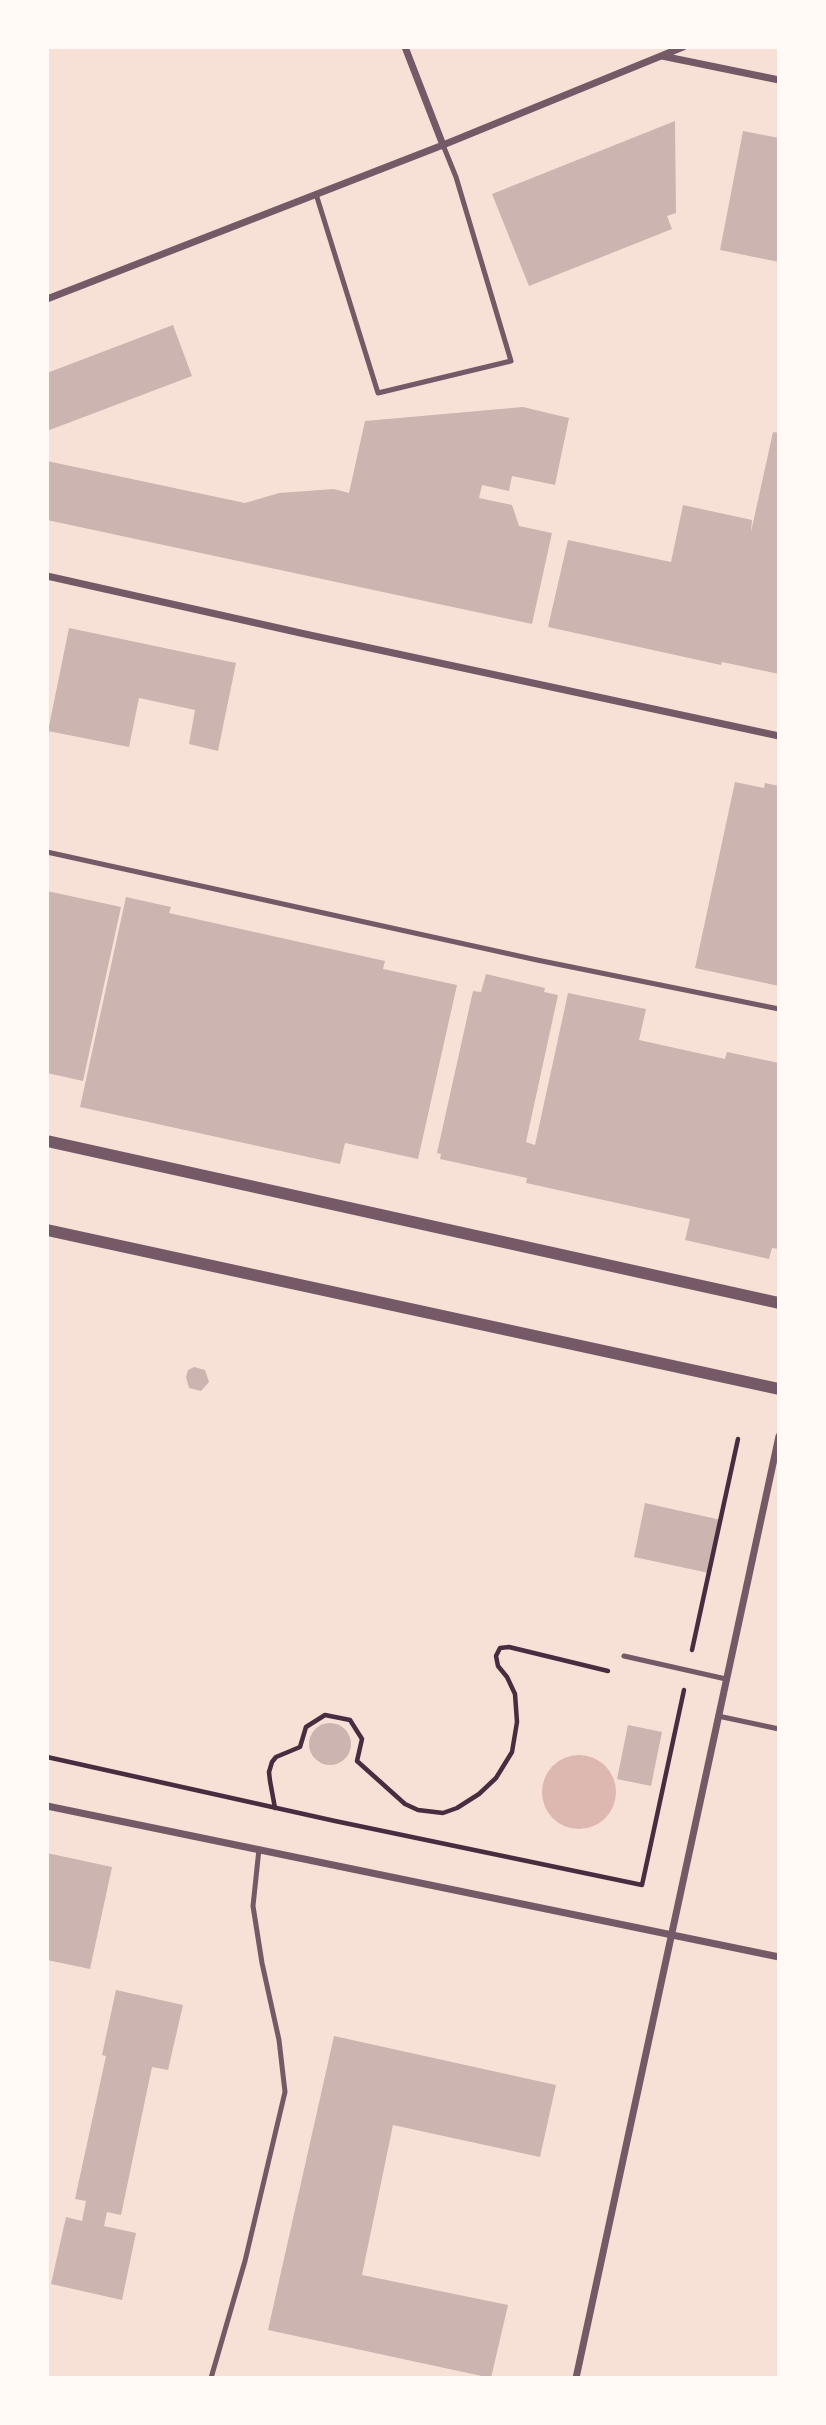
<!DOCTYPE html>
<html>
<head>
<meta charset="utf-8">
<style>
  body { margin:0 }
  #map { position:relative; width:826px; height:2425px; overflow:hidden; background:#f7e1d7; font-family:Mulish,sans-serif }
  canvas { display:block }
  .frame { position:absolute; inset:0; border:49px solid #fffaf5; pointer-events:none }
</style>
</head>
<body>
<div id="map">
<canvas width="826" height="2425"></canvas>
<div class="frame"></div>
</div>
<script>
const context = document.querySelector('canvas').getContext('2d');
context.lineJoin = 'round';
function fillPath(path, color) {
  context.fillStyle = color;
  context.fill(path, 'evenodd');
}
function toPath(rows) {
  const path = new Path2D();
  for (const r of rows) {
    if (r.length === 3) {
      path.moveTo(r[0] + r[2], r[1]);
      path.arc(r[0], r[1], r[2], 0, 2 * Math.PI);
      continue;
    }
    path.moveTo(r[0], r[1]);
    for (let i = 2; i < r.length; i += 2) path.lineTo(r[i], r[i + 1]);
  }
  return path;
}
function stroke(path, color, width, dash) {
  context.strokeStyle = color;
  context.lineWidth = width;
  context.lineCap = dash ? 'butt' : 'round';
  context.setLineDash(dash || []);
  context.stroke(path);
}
fillPath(toPath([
  [579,1792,37]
]), '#dcb8b0');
fillPath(toPath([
  [675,121,676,213,667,216,672,229,529,286,492,194],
  [743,131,779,138,779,262,720,250],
  [173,325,192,376,47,431,47,373],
  [523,407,569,418,555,485,512,476,509,491,482,485,479,498,512,505,519,526,552,533,532,624,47,520,47,461,245,503,279,493,334,489,349,493,365,421],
  [773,432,779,433,779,674,722,662,721,665,548,627,568,540,671,562,683,505,752,520,751,532],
  [69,628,236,663,218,751,189,744,195,710,139,698,129,747,48,731],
  [735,782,764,788,765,783,779,786,779,986,695,968],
  [47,891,121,907,83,1081,47,1073],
  [126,897,171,907,169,913,385,961,383,969,457,985,418,1159,345,1143,340,1164,80,1107],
  [486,974,545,988,544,992,558,995,526,1142,535,1145,568,993,646,1009,639,1040,725,1059,727,1052,779,1063,779,1249,772,1248,769,1259,685,1240,690,1219,526,1183,527,1178,440,1159,441,1154,437,1153,473,991,481,992],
  [194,1367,205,1370,209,1382,201,1391,189,1388,186,1377,188,1370],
  [645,1503,721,1520,709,1573,634,1557],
  [330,1744,21],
  [628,1725,662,1732,651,1786,617,1779],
  [47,1853,112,1867,90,1969,47,1960],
  [116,1990,183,2005,168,2070,152,2067,121,2215,107,2212,104,2226,136,2233,122,2300,51,2284,66,2217,82,2221,86,2201,75,2199,106,2056,102,2055],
  [334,2036,556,2085,540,2157,393,2125,362,2275,508,2305,491,2378,268,2330]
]), '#ccb4b1');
stroke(toPath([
  [692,1650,738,1439],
  [47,1757,335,1821,642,1885,684,1690],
  [275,1808,270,1781,269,1772,272,1762,276,1757,300,1747,306,1727,325,1715,350,1720,362,1739,357,1761,405,1804,418,1810,443,1813,457,1808,479,1794,496,1778,512,1752,517,1722,515,1694,507,1677,498,1666,496,1656,500,1648,509,1647,608,1671]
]), '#4a2c40', 4.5);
stroke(toPath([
  [316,194,378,393,511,361,456,177,443,145],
  [47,852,537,960,779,1009],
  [624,1656,726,1679],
  [718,1716,779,1729],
  [211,2378,245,2261,285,2092,279,2040,262,1963,253,1906,259,1849]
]), '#755966', 5);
stroke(toPath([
  [405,47,443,145],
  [662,56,779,80],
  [47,299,443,145,683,47],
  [47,576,305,634,779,736],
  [47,1806,779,1957],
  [576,2378,779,1436]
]), '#755966', 7);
stroke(toPath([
  [47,1141,779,1303],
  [47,1230,779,1389]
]), '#755966', 12);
</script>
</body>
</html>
